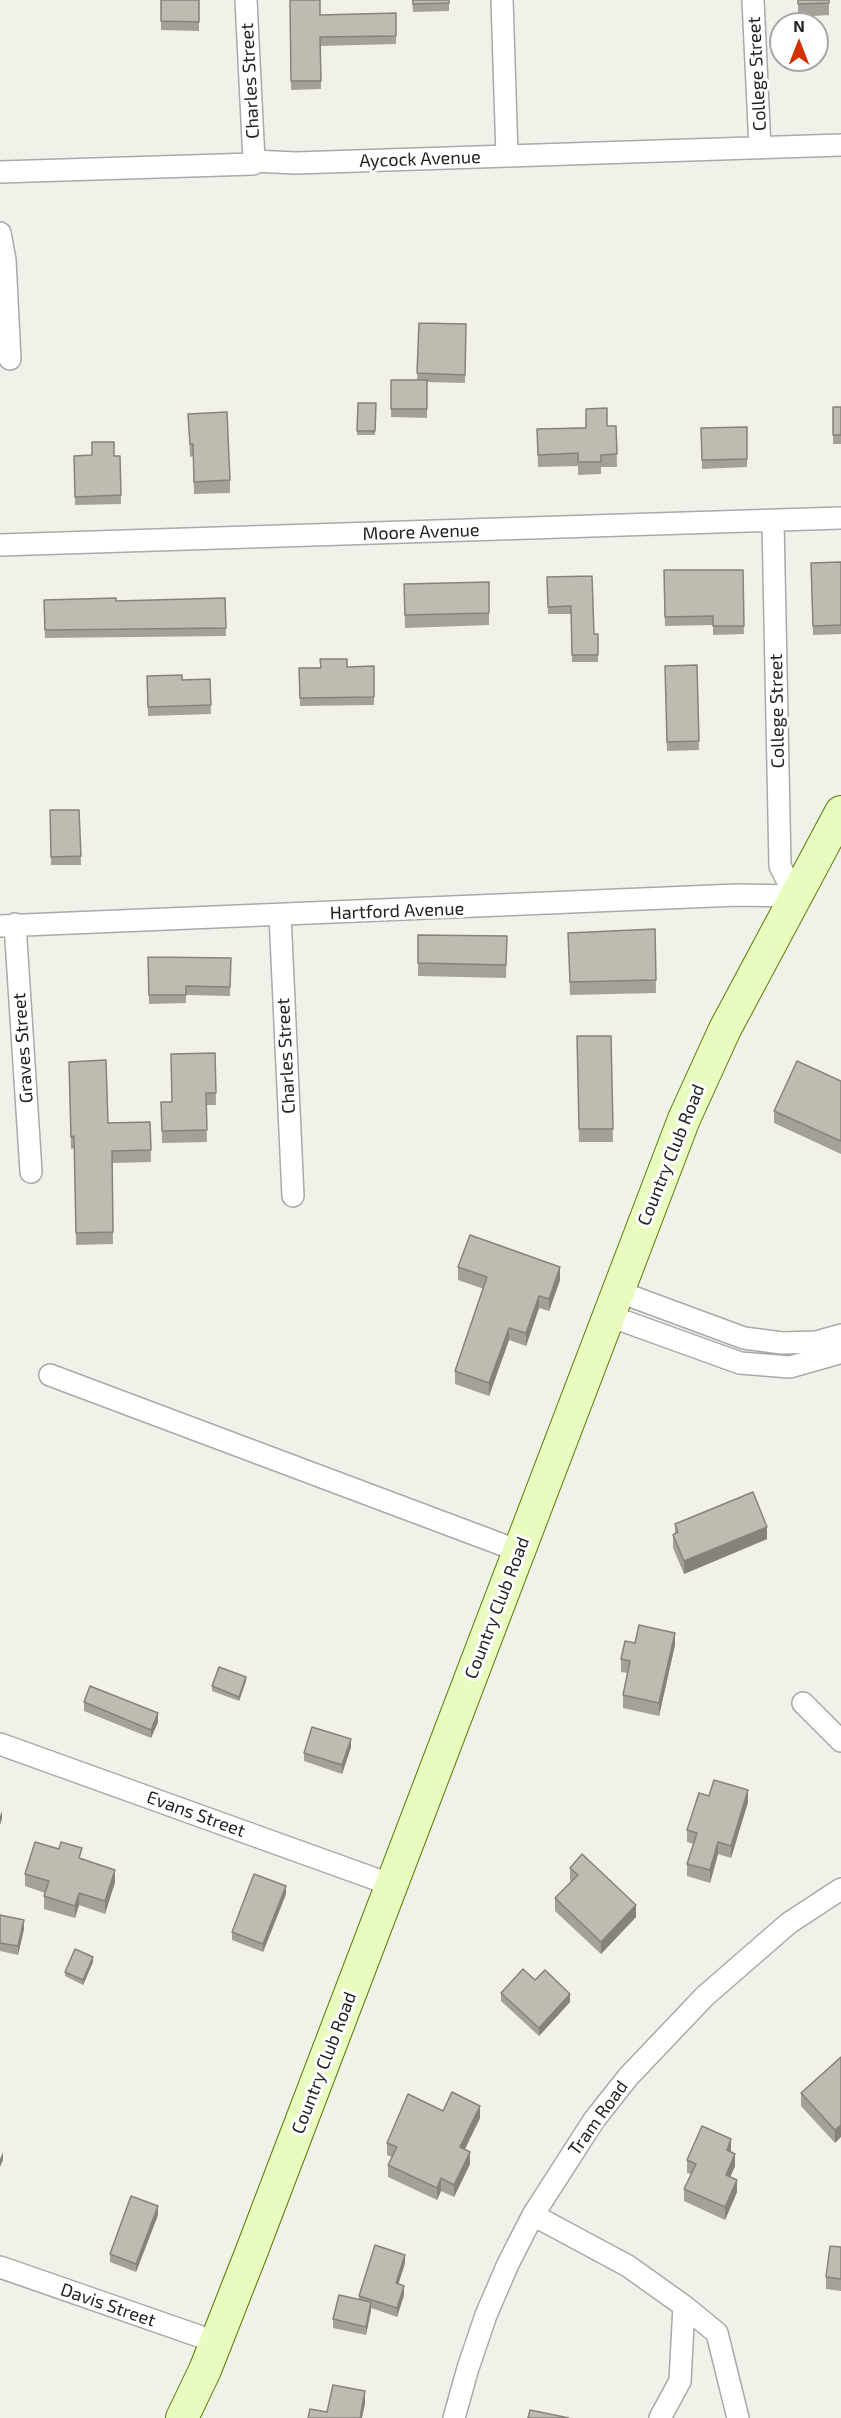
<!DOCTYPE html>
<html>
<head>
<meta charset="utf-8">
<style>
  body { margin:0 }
  #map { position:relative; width:841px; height:2418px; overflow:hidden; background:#f2f1e9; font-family:"Exo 2",sans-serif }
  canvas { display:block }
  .north { position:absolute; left:769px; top:12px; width:60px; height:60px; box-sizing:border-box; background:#fff; border:2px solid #a7a7a7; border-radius:50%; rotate:0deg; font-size:16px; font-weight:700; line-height:24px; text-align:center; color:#222 }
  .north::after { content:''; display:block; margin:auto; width:21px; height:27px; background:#d33100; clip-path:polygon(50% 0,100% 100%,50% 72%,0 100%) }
</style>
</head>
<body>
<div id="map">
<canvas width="841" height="2418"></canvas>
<div class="north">N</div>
</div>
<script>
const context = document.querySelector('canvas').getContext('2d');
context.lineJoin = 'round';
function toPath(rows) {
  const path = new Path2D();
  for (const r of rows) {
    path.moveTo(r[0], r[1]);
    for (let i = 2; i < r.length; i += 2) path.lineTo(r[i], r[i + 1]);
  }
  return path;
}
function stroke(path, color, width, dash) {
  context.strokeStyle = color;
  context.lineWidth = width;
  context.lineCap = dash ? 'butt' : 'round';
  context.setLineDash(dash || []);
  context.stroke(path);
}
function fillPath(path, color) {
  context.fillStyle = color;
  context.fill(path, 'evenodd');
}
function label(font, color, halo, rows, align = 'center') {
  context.font = font + ' "Exo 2",sans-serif';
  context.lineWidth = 6;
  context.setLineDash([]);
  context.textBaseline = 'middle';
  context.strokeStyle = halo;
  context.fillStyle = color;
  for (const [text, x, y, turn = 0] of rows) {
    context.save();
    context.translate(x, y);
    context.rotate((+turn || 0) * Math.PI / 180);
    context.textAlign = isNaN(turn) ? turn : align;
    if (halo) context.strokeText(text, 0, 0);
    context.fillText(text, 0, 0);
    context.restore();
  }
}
const street = toPath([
  [246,0,254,161],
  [502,0,507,156],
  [753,0,760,148],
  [0,172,253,164,254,161,296,163,841,145],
  [0,233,5,260,10,359],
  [0,545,841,518],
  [280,915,293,1196],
  [15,924,31,1172],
  [0,926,737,895,795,896,780,866,773,522],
  [617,1291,744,1338,782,1343,816,1342,841,1335],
  [607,1315,740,1363,790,1367,836,1354,841,1350],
  [50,1375,519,1551],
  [803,1703,841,1741],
  [0,1744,392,1885],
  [533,2215,628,2266,684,2306],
  [0,2267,216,2342],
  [454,2418,468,2368,486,2315,508,2264,533,2215,594,2120,628,2077,705,1996,789,1923,841,1889],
  [660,2418,680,2381,684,2306,717,2333,738,2418]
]);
const secondary = toPath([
  [182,2418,205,2370,251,2253,684,1119,725,1029,841,812]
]);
stroke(street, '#a9a9a9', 24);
stroke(secondary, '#547e04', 34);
stroke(street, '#fff', 21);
stroke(secondary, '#e9fbbe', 32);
fillPath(toPath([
  [161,0,199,0,199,31,161,30],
  [290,0,320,15,396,13,396,44,321,46,321,89,291,90],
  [412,0,449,0,449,11,413,12],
  [798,0,829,0,829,15,798,17],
  [419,323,466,324,465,383,427,382,427,418,391,417,391,380,417,380],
  [358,403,376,403,375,435,357,435],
  [833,407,841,407,841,444,833,444],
  [188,414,230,480,230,493,194,494,193,456,190,457],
  [616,426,617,467,601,467,601,474,578,475,578,466,538,467,537,429],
  [747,427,747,467,702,469,701,428],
  [74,456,120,456,121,504,75,505],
  [841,562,841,634,813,635,811,563],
  [664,570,743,570,744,634,713,635,713,625,665,626],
  [547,577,594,634,598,634,598,662,572,662,571,614,548,614],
  [489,582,489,625,405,628,404,584],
  [225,598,226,636,45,638,44,600,116,601],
  [697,665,699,750,667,751,665,666],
  [374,666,374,705,300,706,299,668],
  [147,676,182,680,210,679,211,714,148,716],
  [50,810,79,810,81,865,51,865],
  [655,929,656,993,570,995,568,933],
  [418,935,507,936,506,978,418,976],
  [148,957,231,958,230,996,186,995,186,1003,149,1004],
  [577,1036,611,1036,613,1142,579,1142],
  [215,1053,216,1105,206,1105,207,1142,162,1143,161,1102,171,1102],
  [69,1074,108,1123,150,1122,151,1162,112,1163,113,1244,76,1245,74,1148,71,1149],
  [841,1081,841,1154,774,1123,774,1111],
  [458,1267,560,1280,549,1311,539,1308,526,1346,509,1340,489,1396,455,1384,455,1371,484,1289,458,1280],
  [675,1524,767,1539,684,1574,673,1548,673,1535,675,1534],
  [635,1643,675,1645,659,1716,623,1708,623,1695,628,1673,621,1672,621,1659],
  [246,1681,239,1701,212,1691,212,1686],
  [84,1702,158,1722,151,1738,84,1711],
  [351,1747,342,1774,304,1761,304,1753],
  [709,1796,748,1802,731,1858,718,1854,710,1883,687,1876,687,1864,694,1844,687,1842,687,1830],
  [82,1859,115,1882,105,1914,79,1905,75,1918,44,1909,44,1896,45,1893,25,1886,25,1874],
  [570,1868,636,1917,601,1954,555,1911,555,1898,571,1882,570,1880],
  [286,1894,263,1952,232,1940,232,1932],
  [0,1915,24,1929,18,1955,0,1951],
  [93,1962,83,1985,65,1976,65,1972],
  [535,1980,570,2002,539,2036,501,2001,501,1993],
  [841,2057,835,2143,801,2106,801,2093],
  [443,2111,480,2118,465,2149,470,2164,454,2197,441,2191,437,2200,388,2177,388,2165,392,2157,387,2155,387,2143],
  [731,2152,735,2166,730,2177,737,2192,725,2220,684,2201,684,2189,691,2174,687,2173,687,2160],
  [158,2215,136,2272,110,2262,110,2254],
  [841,2247,841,2291,826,2289,826,2277],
  [405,2263,398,2284,404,2295,397,2317,371,2308,366,2335,333,2328,333,2319,359,2300,359,2296]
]), '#a4a198');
fillPath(toPath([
  [560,1267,560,1280,549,1311,549,1299],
  [539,1296,539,1308,526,1346,526,1333],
  [509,1328,509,1340,489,1396,489,1383],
  [767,1527,767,1539,684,1574,684,1561],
  [675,1633,675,1645,659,1716,659,1703],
  [246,1677,246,1681,239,1701,239,1697],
  [158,1713,158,1722,151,1738,151,1730],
  [351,1739,351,1747,342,1774,342,1765],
  [748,1790,748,1802,731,1858,731,1846],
  [2,1811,2,1819,0,1825,0,1816],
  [718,1842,718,1854,710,1883,710,1870],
  [115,1870,115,1882,105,1914,105,1901],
  [286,1886,286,1894,263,1952,263,1944],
  [79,1893,79,1905,75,1918,75,1906],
  [636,1905,636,1917,601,1954,601,1942],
  [24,1920,24,1929,18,1955,18,1946],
  [93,1957,93,1962,83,1985,83,1980],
  [570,1994,570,2002,539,2036,539,2028],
  [480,2106,480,2118,460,2159,460,2147],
  [841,2125,841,2137,835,2143,835,2130],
  [731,2139,731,2152,727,2150],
  [3,2152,3,2160,0,2167,0,2159],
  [470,2152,470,2164,454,2197,454,2185],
  [735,2154,735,2166,726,2187,726,2175],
  [441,2178,441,2191,437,2200,437,2188],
  [737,2180,737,2192,725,2220,725,2207],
  [158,2206,158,2215,136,2272,136,2264],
  [405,2255,405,2263,396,2292,396,2283],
  [404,2286,404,2295,397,2317,397,2308],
  [371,2302,371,2311,366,2335,366,2327],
  [365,2391,365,2404,362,2418,360,2418]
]), '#86837c');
const building = toPath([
  [161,0,199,0,199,22,161,21,161,0],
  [290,0,320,0,320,15,396,13,396,36,320,37,321,81,291,81,290,0],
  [413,0,449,0,449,3,413,4,413,0],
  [798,0,829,0,829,3,798,4,798,0],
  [419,323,466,324,465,375,417,373,419,323],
  [391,380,427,380,427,409,391,409,391,380],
  [358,403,376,403,375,431,357,431,358,403],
  [833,407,841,407,841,435,833,435,833,407],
  [607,408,607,426,616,426,617,454,601,455,601,462,578,462,578,453,538,455,537,429,586,428,586,409,607,408],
  [227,412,230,480,194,482,193,444,190,444,188,414,227,412],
  [747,427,747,459,702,460,701,428,747,427],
  [92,442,114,442,114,456,120,456,121,495,75,497,74,456,92,455,92,442],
  [841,562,841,625,813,626,811,563,841,562],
  [664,570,743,570,744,626,713,626,713,616,665,617,664,570],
  [592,576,594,634,598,634,598,655,572,655,571,606,548,607,547,577,592,576],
  [489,582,489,613,405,615,404,584,489,582],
  [116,598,116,601,225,598,226,628,45,630,44,600,116,598],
  [320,659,347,659,347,667,374,666,374,697,300,698,299,668,321,668,320,659],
  [697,665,699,741,667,742,665,666,697,665],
  [182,675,182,680,210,679,211,705,148,707,147,676,182,675],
  [50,810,79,810,81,856,51,857,50,810],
  [655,929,656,980,570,982,568,933,655,929],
  [418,935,507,936,506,965,418,963,418,935],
  [148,957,231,958,230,987,186,986,186,995,149,995,148,957],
  [577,1036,611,1036,613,1129,579,1129,577,1036],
  [215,1053,216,1093,206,1093,207,1130,162,1131,161,1102,172,1102,171,1054,215,1053],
  [106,1060,108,1123,150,1122,151,1150,112,1151,113,1232,76,1233,74,1136,71,1137,69,1062,106,1060],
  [797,1061,841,1081,841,1141,774,1111,797,1061],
  [470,1235,560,1267,549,1299,539,1296,526,1333,509,1328,489,1383,455,1371,487,1277,458,1267,470,1235],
  [753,1492,767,1527,684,1561,673,1535,678,1532,675,1524,753,1492],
  [639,1625,675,1633,659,1703,623,1695,630,1661,621,1659,625,1641,635,1643,639,1625],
  [219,1667,246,1677,239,1697,212,1686,219,1667],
  [90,1686,158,1713,151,1730,84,1702,90,1686],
  [312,1727,351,1739,342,1765,304,1753,312,1727],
  [714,1780,748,1790,731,1846,718,1842,710,1870,687,1864,697,1833,687,1830,699,1793,709,1796,714,1780],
  [35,1842,59,1849,61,1842,82,1848,79,1858,115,1870,105,1901,79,1893,75,1906,44,1896,49,1881,25,1874,35,1842],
  [582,1854,636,1905,601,1942,555,1898,578,1875,570,1868,582,1854],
  [254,1874,286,1886,263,1944,232,1932,254,1874],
  [0,1915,24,1920,18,1946,0,1943,0,1915],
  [75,1949,93,1957,83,1980,65,1972,75,1949],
  [523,1969,535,1980,545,1970,570,1994,539,2028,501,1993,523,1969],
  [841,2057,841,2125,835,2130,801,2093,841,2057],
  [452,2092,480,2106,460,2147,470,2152,454,2185,441,2178,437,2188,388,2165,397,2147,387,2143,408,2094,443,2111,452,2092],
  [702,2126,731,2139,727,2150,735,2154,726,2175,737,2180,725,2207,684,2189,696,2164,687,2160,702,2126],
  [131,2196,158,2206,136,2264,110,2254,131,2196],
  [375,2245,405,2255,396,2283,404,2286,397,2308,359,2296,375,2245],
  [830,2246,841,2247,841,2279,826,2277,830,2246],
  [339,2295,371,2302,366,2327,333,2319,339,2295],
  [333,2385,365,2391,360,2418,308,2418,310,2409,327,2412,333,2385],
  [530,2410,569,2418,528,2418,530,2410]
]);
fillPath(building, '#bfbbb1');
stroke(building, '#86837c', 1.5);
label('18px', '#222', '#fff', [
  ["College Street",757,74,-93],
  ["Charles Street",250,81,-93],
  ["Aycock Avenue",420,159,-2],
  ["Moore Avenue",421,532,-2],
  ["College Street",777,711,-91],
  ["Hartford Avenue",397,911,-2],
  ["Graves Street",23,1048,-94],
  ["Charles Street",286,1056,-93],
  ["Country Club Road",671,1155,-68],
  ["Country Club Road",497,1608,-69],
  ["Evans Street",196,1814,20],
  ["Country Club Road",324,2063,-69],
  ["Tram Road",598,2118,-54],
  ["Davis Street",108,2305,19]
]);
</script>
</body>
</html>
